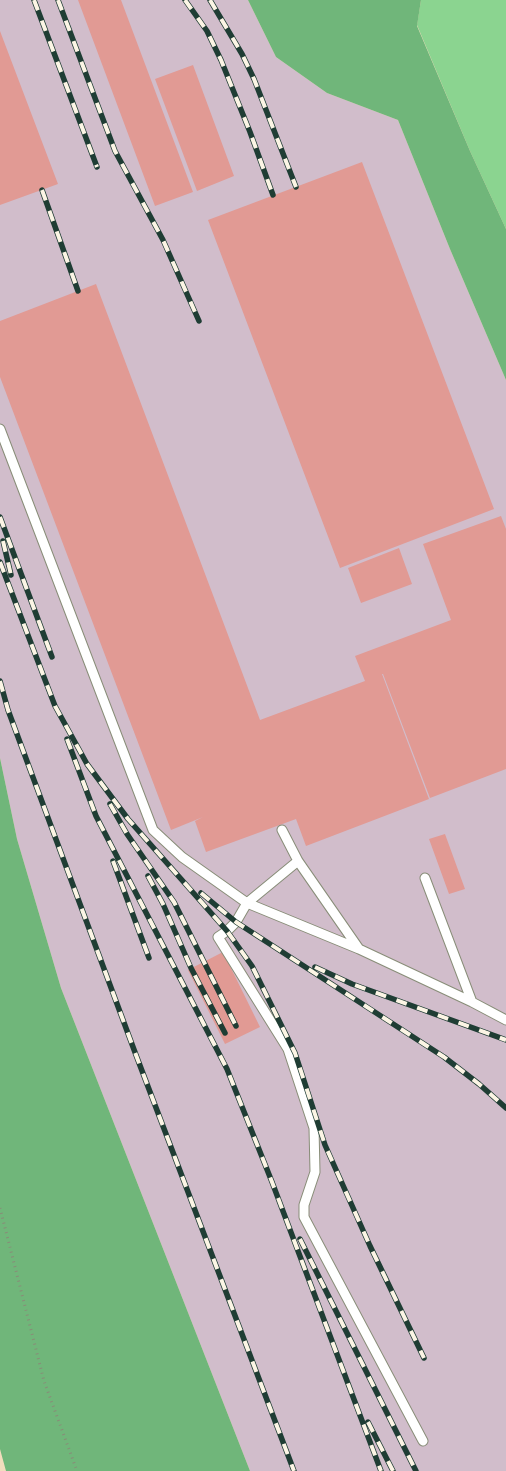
<!DOCTYPE html>
<html>
<head>
<meta charset="utf-8">
<style>
  body { margin:0 }
  canvas { display:block; background:#f2ddbd }
</style>
</head>
<body>
<canvas width="506" height="1471"></canvas>
<script>
const context = document.querySelector('canvas').getContext('2d');
context.lineJoin = 'round';
function fillPath(path, color) {
  context.fillStyle = color;
  context.fill(path, 'evenodd');
}
function toPath(rows) {
  const path = new Path2D();
  for (const r of rows) {
    path.moveTo(r[0], r[1]);
    for (let i = 2; i < r.length; i += 2) path.lineTo(r[i], r[i + 1]);
  }
  return path;
}
function stroke(path, color, width, dash) {
  context.strokeStyle = color;
  context.lineWidth = width;
  context.lineCap = dash ? 'butt' : 'round';
  context.setLineDash(dash || []);
  context.stroke(path);
}
fillPath(toPath([
  [0,0,248,0,276,57,327,93,398,120,450,249,506,380,506,1471,250,1471,61,988,17,839,0,758]
]), '#d1bdcb');
fillPath(toPath([
  [421,0,506,0,506,229,470,151,417,25]
]), '#8bd490');
fillPath(toPath([
  [248,0,421,0,417,26,470,151,506,229,506,380,450,249,398,120,327,93,276,57],
  [0,758,17,839,61,988,250,1471,6,1471,0,1449]
]), '#70b67a');
fillPath(toPath([
  [78,0,121,0,193,192,155,206],
  [0,31,58,184,0,205],
  [193,65,234,176,197,191,155,79],
  [362,162,494,509,340,568,208,220],
  [96,284,260,720,365,681,355,656,451,620,423,544,501,516,506,529,506,769,430,798,383,674,382,674,429,799,306,846,296,819,206,852,195,821,203,817,171,830,0,377,0,321],
  [399,548,412,584,361,603,348,568],
  [445,834,465,889,449,894,429,839],
  [223,952,260,1027,225,1044,188,970]
]), '#e19a94');
const lane = toPath([
  [0,429,153,830,182,857,247,903,359,949,472,1002,506,1020],
  [282,830,298,861,359,949],
  [298,861,247,903,236,922,227,931,218,937,288,1049,314,1128,315,1172,304,1205,304,1217,423,1441],
  [425,878,472,1002]
]);
stroke(lane, '#888d78', 11);
stroke(toPath([
  [0,1208,44,1381,77,1471]
]), '#888d78', 3, [1, 4]);
stroke(lane, '#fff', 9);
const rail = toPath([
  [34,0,97,167],
  [58,0,115,151,163,240,199,321],
  [185,0,207,31,221,60,250,132,273,195],
  [210,0,242,54,254,79,296,187],
  [42,190,78,291],
  [0,517,52,657],
  [3,541,11,575],
  [0,562,55,706,87,764,128,819,227,931,252,966,295,1053,325,1145,370,1246,424,1358],
  [0,681,8,710,136,1055,294,1471],
  [67,739,96,816,227,1069,272,1182,381,1471],
  [110,804,127,834,174,902,236,1026],
  [113,861,149,958],
  [148,876,163,904,191,968,225,1033],
  [201,893,236,922,444,1057,479,1084,506,1108],
  [315,967,352,984,506,1040],
  [300,1239,416,1471],
  [368,1422,393,1471]
]);
stroke(rail, '#1f3d34', 5.5);
stroke(rail, '#fcf5e5', 4, [11]);
</script>
</body>
</html>
